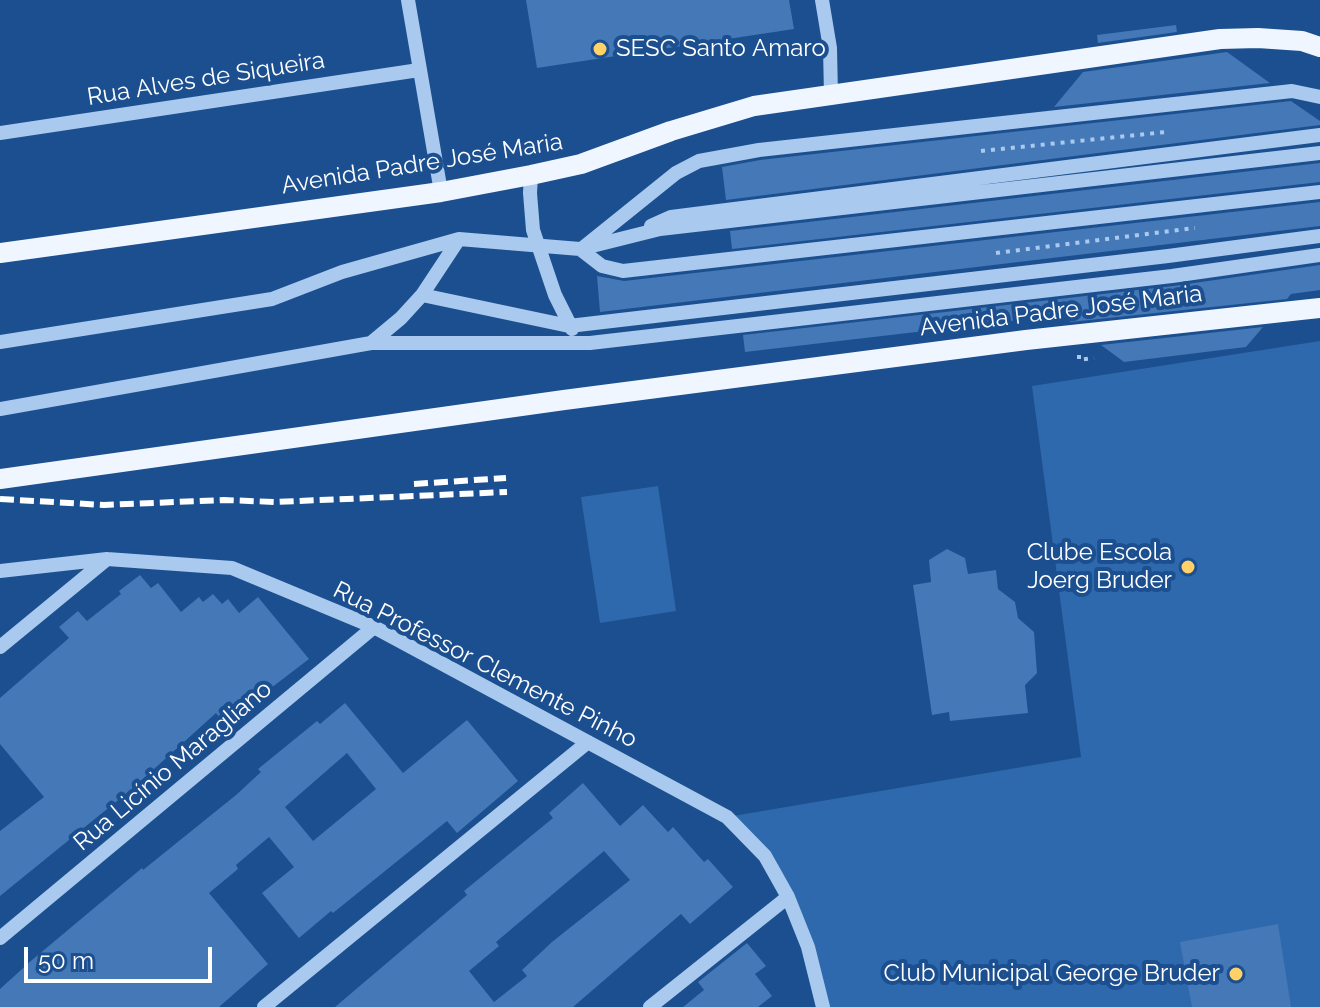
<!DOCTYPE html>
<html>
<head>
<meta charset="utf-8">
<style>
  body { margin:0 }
  #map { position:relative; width:1320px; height:1007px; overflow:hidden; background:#1b4f8f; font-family:Raleway,sans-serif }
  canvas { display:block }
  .scale { position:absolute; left:24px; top:947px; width:188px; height:36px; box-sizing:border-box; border:4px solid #fff; border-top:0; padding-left:10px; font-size:24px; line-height:28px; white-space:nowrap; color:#fff; -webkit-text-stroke:6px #1b4f8f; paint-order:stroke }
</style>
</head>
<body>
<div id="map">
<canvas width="1320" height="1007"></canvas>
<div class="scale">50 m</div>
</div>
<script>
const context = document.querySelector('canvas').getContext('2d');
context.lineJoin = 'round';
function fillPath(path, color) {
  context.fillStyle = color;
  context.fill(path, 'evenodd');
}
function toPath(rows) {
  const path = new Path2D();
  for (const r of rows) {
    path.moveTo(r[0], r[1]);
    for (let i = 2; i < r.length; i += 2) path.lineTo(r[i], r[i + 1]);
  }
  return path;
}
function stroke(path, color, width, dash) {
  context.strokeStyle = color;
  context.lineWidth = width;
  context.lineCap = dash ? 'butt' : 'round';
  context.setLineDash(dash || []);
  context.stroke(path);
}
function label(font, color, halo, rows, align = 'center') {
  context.font = font + ' Raleway,sans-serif';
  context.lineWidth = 8;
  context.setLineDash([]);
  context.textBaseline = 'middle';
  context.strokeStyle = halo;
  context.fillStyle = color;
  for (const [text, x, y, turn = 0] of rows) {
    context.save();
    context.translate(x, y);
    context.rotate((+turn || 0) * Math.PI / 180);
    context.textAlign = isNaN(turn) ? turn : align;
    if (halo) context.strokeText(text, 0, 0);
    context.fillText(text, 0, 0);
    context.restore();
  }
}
fillPath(toPath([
  [1320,341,1320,1007,823,1007,788,897,727,817,1081,757,1032,386],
  [658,486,676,611,600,623,581,497]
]), '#2e69ad');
fillPath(toPath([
  [526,0,789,0,794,29,537,68],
  [1176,25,1177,32,1098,43,1097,35],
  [1227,52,1270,83,1054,107,1083,72],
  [1291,101,1320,121,1320,125,726,200,722,167,760,160],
  [1320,163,1320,182,732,249,730,231],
  [1320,202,1320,226,600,312,597,276,624,281],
  [1320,265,1320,290,1291,294,1287,299,1071,322,1062,315,745,352,743,335,1173,286],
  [1263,327,1246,347,1124,362,1101,345],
  [947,549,965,558,968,574,996,570,998,589,1015,602,1018,618,1034,632,1037,673,1025,685,1028,713,950,721,949,712,932,715,913,585,931,582,929,560],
  [140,575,151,588,158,583,181,612,199,597,203,602,213,594,222,604,228,599,239,613,258,597,309,659,254,701,249,695,220,718,216,713,133,788,0,896,0,831,44,797,0,744,0,698,69,638,59,627,78,611,87,621,121,594,119,591],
  [345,703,403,773,467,720,518,781,457,833,447,821,333,913,331,911,299,938,262,893,294,867,269,837,236,865,238,869,209,893,268,964,219,1007,0,1007,0,989,32,960,142,868,143,870,236,795,261,772,258,769,317,721,320,724],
  [347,753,376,789,313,841,285,807],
  [583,783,620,826,643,805,668,832,673,827,704,862,708,859,733,887,690,924,681,914,573,1007,335,1007,467,895,464,891,553,818,549,813],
  [604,851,630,880,552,942,522,970,527,976,494,1002,469,971,499,946,496,942],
  [1278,924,1291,1007,1192,1007,1180,942],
  [747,943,766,966,755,974,772,996,758,1007,683,1007,704,990,698,982]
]), '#4478b7');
stroke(toPath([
  [981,151,1166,132],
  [996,253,1195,228],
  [1119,305,1138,302],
  [1079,355,1079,360,1094,358]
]), '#a9c9ee', 4, [4, 6]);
stroke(toPath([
  [408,0,441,192],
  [822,0,830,48,831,95],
  [0,133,419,70],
  [531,175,530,193,533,230,555,295,572,329],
  [651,226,671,217,1320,135],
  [584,247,676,173,699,161,759,150,1292,91,1320,97],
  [580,249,602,266,623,271,1320,192],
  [422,295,569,326,1168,256,1320,236],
  [0,342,272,299,342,272,459,239,580,249,660,229,1320,153],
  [371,343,401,318,422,295,459,239],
  [0,409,371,343,590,343,1172,276,1320,255],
  [0,571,107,559,232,568,374,627,727,817,765,856,788,897,808,947,823,1007],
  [0,647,107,559],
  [0,938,374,627],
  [264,1007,588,742],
  [650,1007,788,897]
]), '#a9c9ee', 14);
stroke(toPath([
  [0,253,441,192,531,175,581,164,671,131,754,106,1220,39,1258,38,1302,41,1320,47],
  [0,479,564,400,1026,340,1320,308]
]), '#f0f6ff', 20);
stroke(toPath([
  [414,484,506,478],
  [0,499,104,505,224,500,276,502,507,492]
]), '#fff', 6, [14, 6]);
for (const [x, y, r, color] of [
  [600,49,8,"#ffd166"],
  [1188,567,8,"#ffd166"],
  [1236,974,8,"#ffd166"]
]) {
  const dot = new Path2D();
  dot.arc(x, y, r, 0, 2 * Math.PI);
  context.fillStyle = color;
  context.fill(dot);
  stroke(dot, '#1b4f8f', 3);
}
label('24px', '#fff', '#1b4f8f', [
  ["SESC Santo Amaro",616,49,"left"],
  ["Clube Escola",1172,553],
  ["Joerg Bruder",1172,581],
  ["Club Municipal George Bruder",1220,974]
], 'right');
label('24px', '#fff', '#1b4f8f', [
  ["Rua Alves de Siqueira",206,79,-9],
  ["Avenida Padre José Maria",422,164,-9],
  ["Avenida Padre José Maria",1061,311,-7],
  ["Rua Professor Clemente Pinho",485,665,27],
  ["Rua Licínio Maragliano",173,766,-40]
]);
</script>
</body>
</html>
